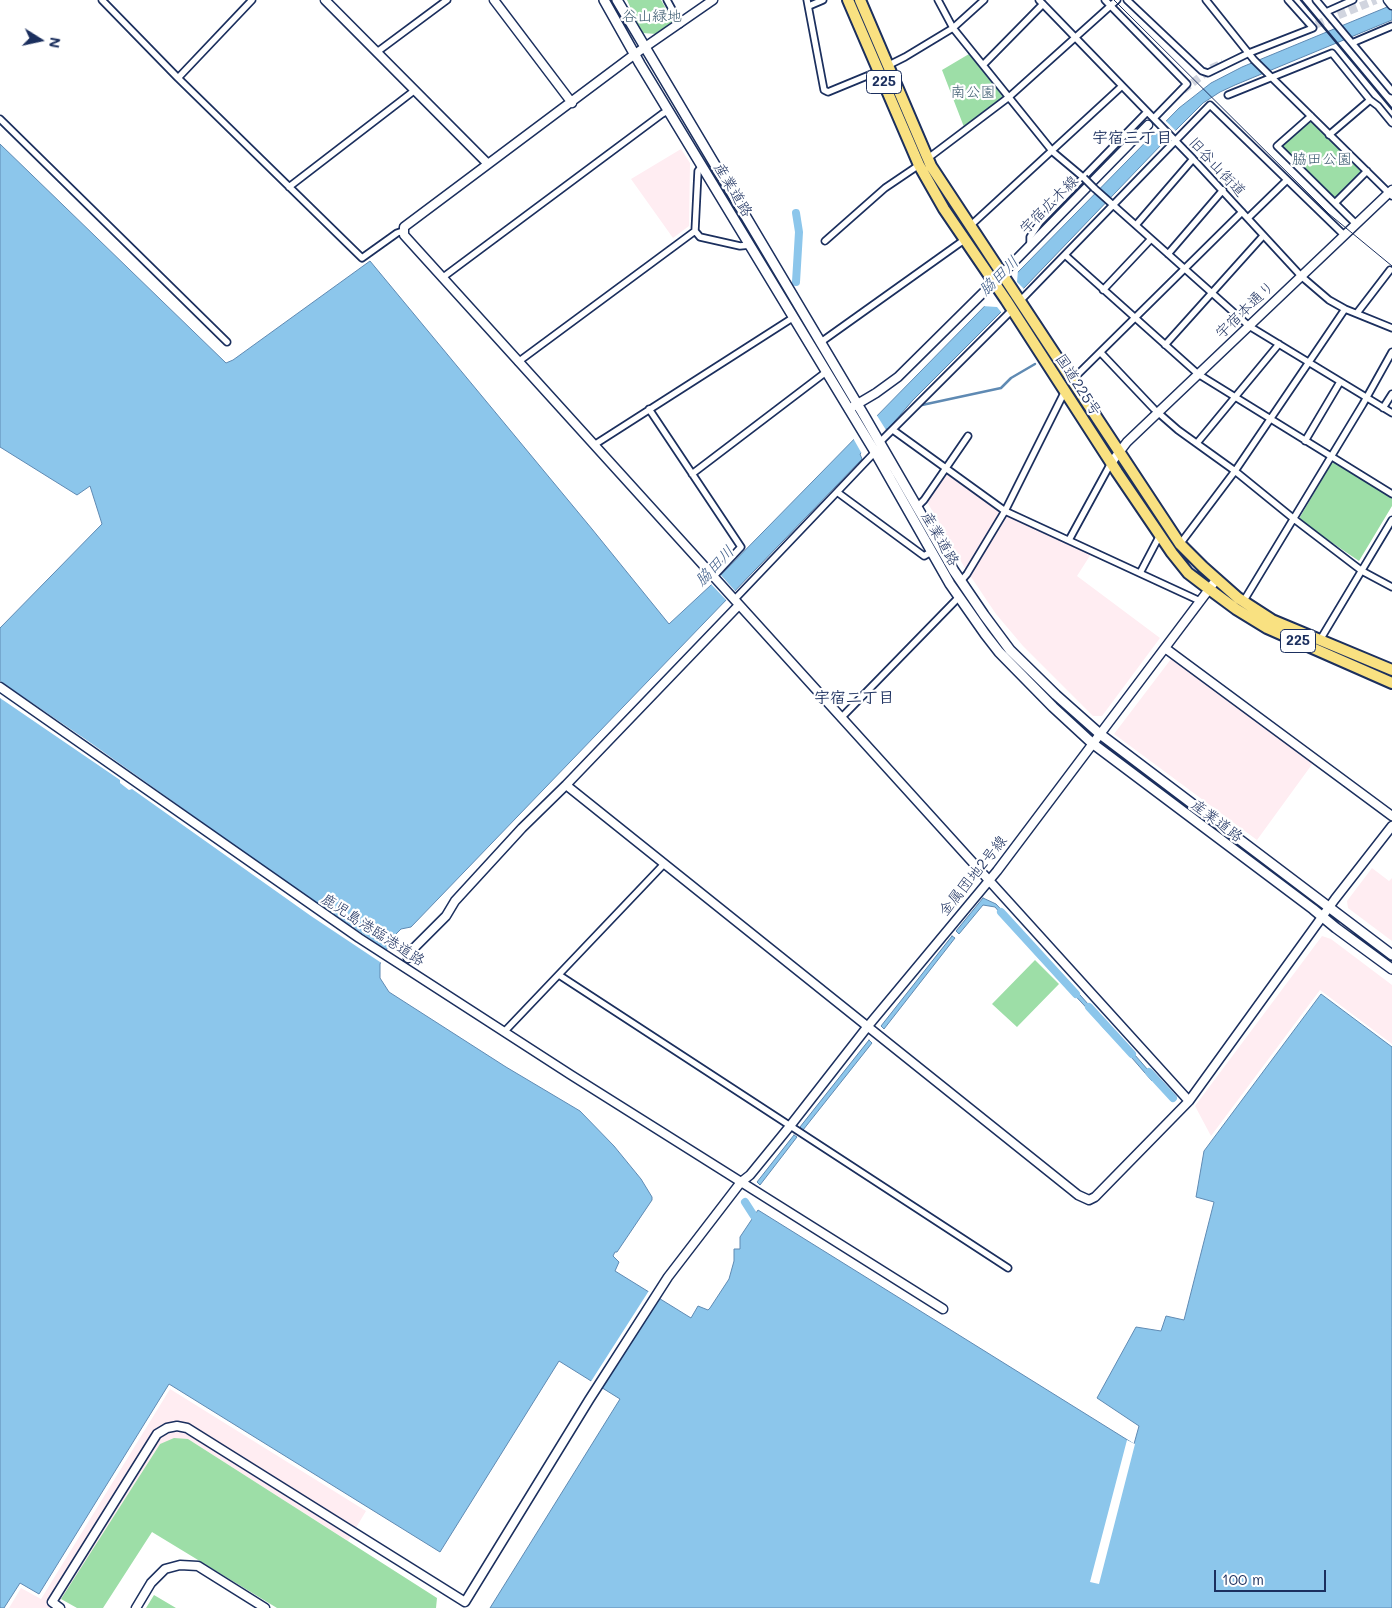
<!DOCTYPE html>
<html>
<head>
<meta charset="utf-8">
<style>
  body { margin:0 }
  #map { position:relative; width:1392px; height:1608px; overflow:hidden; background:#fff; font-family:Mali,sans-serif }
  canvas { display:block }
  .north { position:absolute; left:15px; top:15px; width:50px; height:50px; -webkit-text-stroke:4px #fff; paint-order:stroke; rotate:100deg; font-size:14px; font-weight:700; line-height:20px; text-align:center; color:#1b2f5e }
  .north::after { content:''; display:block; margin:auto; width:18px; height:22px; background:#1b2f5e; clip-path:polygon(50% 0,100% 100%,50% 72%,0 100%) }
  .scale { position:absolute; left:1214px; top:1570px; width:112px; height:22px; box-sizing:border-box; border:2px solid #1b2f5e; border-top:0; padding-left:6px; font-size:15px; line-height:18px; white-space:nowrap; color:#1b2f5e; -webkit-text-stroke:4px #fff; paint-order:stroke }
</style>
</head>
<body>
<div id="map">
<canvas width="1392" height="1608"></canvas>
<div class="north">N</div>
<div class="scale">100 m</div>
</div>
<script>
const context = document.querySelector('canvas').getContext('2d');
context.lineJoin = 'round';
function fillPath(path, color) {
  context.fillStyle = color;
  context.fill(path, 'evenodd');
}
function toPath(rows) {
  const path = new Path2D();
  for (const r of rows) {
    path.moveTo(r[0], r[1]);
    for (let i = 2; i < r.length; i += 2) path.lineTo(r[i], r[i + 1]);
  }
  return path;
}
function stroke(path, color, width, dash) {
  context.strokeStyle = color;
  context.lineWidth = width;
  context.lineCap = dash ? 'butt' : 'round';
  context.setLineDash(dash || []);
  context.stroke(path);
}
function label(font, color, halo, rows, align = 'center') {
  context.font = font + ' Mali,"Klee One",sans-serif';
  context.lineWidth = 4.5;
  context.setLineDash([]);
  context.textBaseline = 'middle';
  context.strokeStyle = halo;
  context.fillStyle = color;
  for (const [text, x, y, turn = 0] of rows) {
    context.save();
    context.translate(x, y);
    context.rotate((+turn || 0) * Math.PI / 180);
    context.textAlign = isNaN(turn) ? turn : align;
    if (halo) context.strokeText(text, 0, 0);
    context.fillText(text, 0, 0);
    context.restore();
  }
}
fillPath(toPath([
  [681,149,690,163,689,226,673,238,631,179],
  [946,472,948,472,1002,512,966,570,926,500],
  [1006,514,1091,554,1077,576,1160,638,1102,716,1093,716,1023,646,996,614,969,574],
  [1171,659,1313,763,1257,840,1114,734],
  [1372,868,1389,881,1392,878,1392,941,1348,908,1347,901],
  [1322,936,1331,939,1392,985,1392,1044,1320,990,1211,1136,1195,1106],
  [170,1389,366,1511,348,1541,188,1439,160,1444,59,1603,67,1608,9,1608,21,1588,41,1599]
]), '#ffedf2');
fillPath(toPath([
  [627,0,661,0,673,21,657,34,642,33],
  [969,54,1003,97,964,127,942,70],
  [1309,122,1313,122,1362,170,1361,174,1334,200,1283,148,1282,145],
  [1335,462,1392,496,1392,506,1359,561,1300,521,1300,517,1331,464],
  [1035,960,1059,984,1017,1027,992,1004],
  [174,1438,188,1439,437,1598,436,1608,277,1608,152,1532,103,1608,77,1608,61,1599,160,1444],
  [154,1595,176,1608,146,1608]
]), '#9ddea7');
const water = toPath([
  [1392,5,1392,20,1235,85,1220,92,1203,103,1162,144,1000,313,913,400,888,429,886,429,860,454,862,459,411,927,401,929,392,938,380,964,380,978,389,992,506,1067,580,1111,614,1146,641,1179,652,1197,652,1200,617,1252,615,1252,613,1256,619,1262,615,1271,691,1318,698,1306,708,1310,710,1308,729,1279,734,1261,734,1249,740,1249,740,1237,758,1210,1134,1444,1139,1426,1097,1398,1136,1327,1161,1331,1166,1316,1184,1320,1214,1202,1196,1197,1204,1151,1321,994,1392,1047,1392,1608,490,1608,620,1399,559,1361,440,1552,169,1384,39,1594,20,1583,4,1608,0,1608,0,628,102,524,90,486,77,495,0,447,0,144,226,363,233,360,370,261,592,529,669,624,711,585,1179,108,1211,83,1242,67,1392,5],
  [983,898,996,904,1009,918,1006,920,995,907,983,905,959,934,956,931,983,898],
  [952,936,955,938,884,1029,881,1026,952,936],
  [1072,986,1097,1014,1094,1016,1069,989,1072,986],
  [1103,1021,1121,1040,1118,1043,1100,1024,1103,1021],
  [869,1040,872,1043,803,1130,800,1127,869,1040],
  [1128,1047,1155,1078,1152,1081,1125,1050,1128,1047],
  [794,1135,797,1137,760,1185,757,1182,794,1135]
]);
fillPath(water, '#8cc6eb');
stroke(water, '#5f8ab3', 1);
fillPath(toPath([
  [1164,119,1177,132,1167,143,1154,130],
  [1018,270,1017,282,1025,290,1002,313,997,307,982,306],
  [876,414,886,430,862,454,853,438],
  [720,574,736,592,727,601,710,583],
  [0,681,88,741,282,879,388,951,383,964,311,916,132,789,129,790,120,783,120,780,0,698],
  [650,1289,661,1296,601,1390,590,1383],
  [1127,1440,1135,1444,1099,1584,1090,1582]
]), '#fff');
stroke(toPath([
  [922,405,1001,388,1011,378,1035,364]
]), '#5f8ab3', 2.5);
stroke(toPath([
  [796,213,799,232,796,282],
  [1001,912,1076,994],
  [1089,1007,1132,1054],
  [1149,1072,1173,1098],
  [745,1202,754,1216]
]), '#8cc6eb', 8);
stroke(toPath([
  [1305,29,1376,0],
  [1183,90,1212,68,1223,63]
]), '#d1d5df', 8, [8, 4]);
const minor = toPath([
  [102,0,178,78,362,258,397,233,403,231],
  [667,0,680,24],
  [807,0,824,90,828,92,879,71],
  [938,0,953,28,1053,152,1084,178],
  [1039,0,1193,159,1301,276,1329,300,1345,309,1392,328],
  [1105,0,1187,84,1154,118],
  [1127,0,1202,71,1208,73,1249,53,1313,28,1288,0],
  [1206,0,1254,60,1392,196],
  [1316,0,1392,91],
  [809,6,823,0],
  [1326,12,1353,0],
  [1352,43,1392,26],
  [377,52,447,0],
  [983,65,1043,4],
  [887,66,905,57,953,28,984,0],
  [178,78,252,0],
  [1228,95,1332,53,1370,100,1378,106,1392,123],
  [1311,116,1277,146,1356,224],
  [0,119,227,342],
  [1329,135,1370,100],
  [927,159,1009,97,1117,0],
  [702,166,698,171,695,231,700,237,740,246,750,245],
  [289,187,415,90],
  [1094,188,1249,326,1392,413],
  [1335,203,1367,171],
  [1248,218,1287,180],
  [1136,225,1193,159],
  [970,226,1122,86],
  [825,241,885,188,919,165],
  [1030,244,1030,237,1040,222,1147,112],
  [1168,254,1223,190],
  [1065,255,1198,374,1392,494],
  [442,278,662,114,669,110],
  [1103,290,1151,239],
  [1020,301,1210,105,1344,235],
  [1357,313,1390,270],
  [821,342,964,240],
  [1165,345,1263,236],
  [1101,353,1154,409,1178,430,1235,471,1294,519,1362,571,1392,587],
  [518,362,695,231],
  [1073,379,1242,212],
  [1383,408,1392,394],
  [649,409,741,547,713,577],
  [893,430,1005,511,1200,601],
  [1305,441,1340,382],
  [880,442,1012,310],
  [1197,443,1279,344],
  [594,445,794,317],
  [692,474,826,372],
  [837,492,875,452],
  [918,506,924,500,968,436],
  [1069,540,1111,463],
  [1180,544,1235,471,1345,309],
  [1140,573,1160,535],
  [961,581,967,574,1005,511,1065,391],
  [734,600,837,492,924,556,931,552],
  [1243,602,1363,404,1392,352],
  [1320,640,1392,520],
  [841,718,959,597],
  [559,975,1008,1268],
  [505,1031,664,864]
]);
const tertiary = toPath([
  [325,0,488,164],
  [494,0,572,103],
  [713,0,635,54,404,227,404,235,1189,1101],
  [1388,0,1392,5],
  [849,409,876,393,898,377,1002,274,1148,125],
  [1111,463,1127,442,1392,190],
  [1165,648,1392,816],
  [0,687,359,938,571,1075,943,1309],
  [566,785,1078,1195,1089,1200,1095,1197,1189,1101,1335,899,1392,826],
  [408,958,414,948,446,916,455,901,522,828,566,785,739,605],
  [60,1608,52,1602,157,1434,167,1428,177,1426,187,1428,465,1602,589,1400,668,1277,741,1182,750,1175,790,1126,868,1026,997,871,1216,580],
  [136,1608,151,1583,165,1569,180,1565,198,1566,265,1608]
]);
const secondary = toPath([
  [604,0,640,64,875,452,950,584,985,634,999,652,1053,707,1092,743,1313,909,1336,928,1392,969],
  [617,0,865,417,954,571,984,615,1010,650,1056,695,1100,734,1392,955]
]);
const trunk = toPath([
  [848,0,919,165,944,209,1006,300,1117,472,1172,553,1188,573,1209,589,1236,609,1267,628,1392,683],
  [860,0,931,166,1180,544,1203,567,1238,598,1272,620,1392,670]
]);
stroke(minor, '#1b2f5e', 9);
stroke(tertiary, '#1b2f5e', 11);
stroke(secondary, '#1b2f5e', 12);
stroke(trunk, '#1b2f5e', 14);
stroke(minor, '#fff', 5.5);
stroke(tertiary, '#fff', 8);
stroke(secondary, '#fff', 9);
stroke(trunk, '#f9e181', 10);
stroke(toPath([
  [1114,0,1329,214,1392,266]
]), '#1b2f5e', 1);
stroke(toPath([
  [1301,0,1392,109]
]), '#1b2f5e', 2.5);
const minorBridge = toPath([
  [1084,178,1094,188]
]);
stroke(minorBridge, '#1b2f5e', 9, []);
stroke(minorBridge, '#fff', 5.5);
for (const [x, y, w] of [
  [884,82,35],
  [1298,641,35]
]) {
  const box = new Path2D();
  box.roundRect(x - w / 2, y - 11.5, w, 23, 4);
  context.fillStyle = '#fff';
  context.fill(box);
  stroke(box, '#1b2f5e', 1);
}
label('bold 14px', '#1b2f5e', null, [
  ["225",884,82],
  ["225",1298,641]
]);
label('15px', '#3c5b70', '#fff', [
  ["谷山緑地",652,16],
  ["南公園",973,92],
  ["脇田公園",1322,159]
]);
label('15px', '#1b2f5e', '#fff', [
  ["旧谷山街道",1217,167,47],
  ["産業道路",733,190,59],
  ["宇宿広木線",1049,205,-45],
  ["宇宿本通り",1245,310,-44],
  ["国道225号",1078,385,57],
  ["産業道路",940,539,60],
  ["産業道路",1217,821,37],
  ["金属団地2号線",973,876,-51],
  ["鹿児島港臨港道路",373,930,33]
]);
label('bold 16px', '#1b2f5e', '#fff', [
  ["宇宿三丁目",1132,138],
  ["宇宿二丁目",854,698]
]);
label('italic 16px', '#3d5c88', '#fff', [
  ["脇田川",999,276,-44],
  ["脇田川",715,566,-46]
]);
</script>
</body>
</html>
